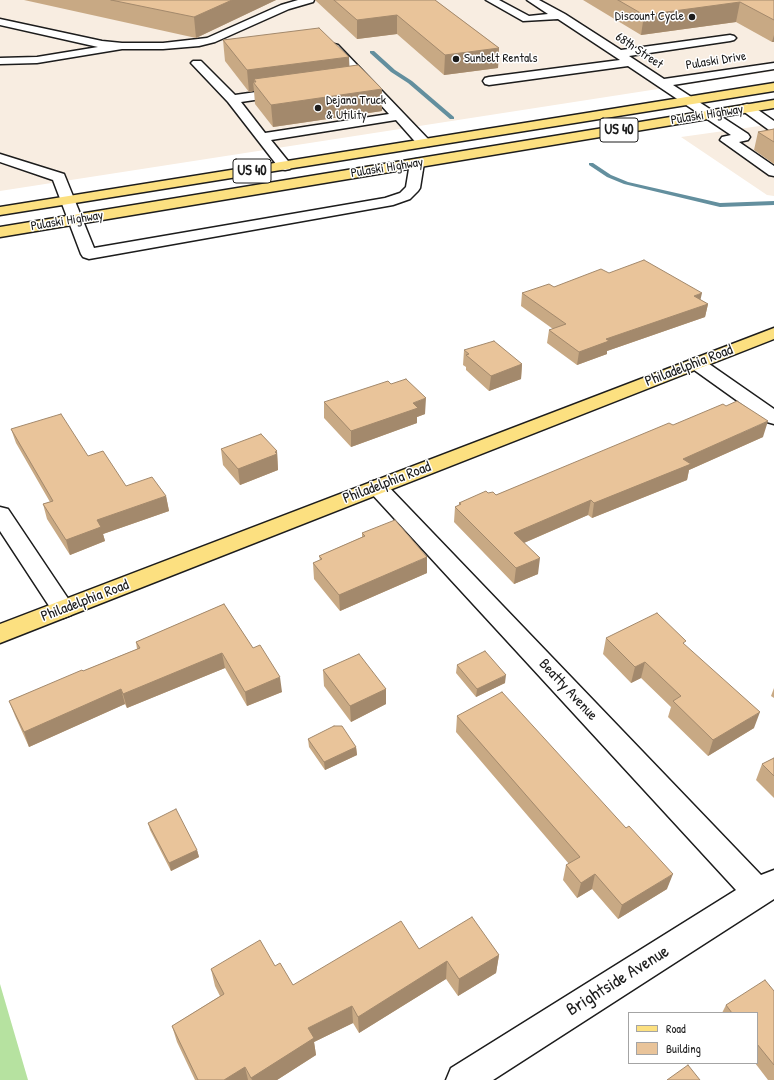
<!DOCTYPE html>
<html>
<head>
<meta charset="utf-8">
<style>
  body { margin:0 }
  #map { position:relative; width:774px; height:1080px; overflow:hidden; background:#fff; font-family:"Patrick Hand",sans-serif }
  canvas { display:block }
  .legend { position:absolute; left:628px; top:1012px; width:130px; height:52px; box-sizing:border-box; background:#fff; border:1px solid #a4a4a4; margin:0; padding:5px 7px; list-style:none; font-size:12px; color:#1c1c1c }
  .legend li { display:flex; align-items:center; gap:8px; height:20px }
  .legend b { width:20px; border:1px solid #a4a4a4 }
</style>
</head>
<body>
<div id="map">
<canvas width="774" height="1080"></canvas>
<ul class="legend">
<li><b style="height:5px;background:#fce080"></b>Road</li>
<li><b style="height:11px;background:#e9c49a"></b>Building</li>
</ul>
</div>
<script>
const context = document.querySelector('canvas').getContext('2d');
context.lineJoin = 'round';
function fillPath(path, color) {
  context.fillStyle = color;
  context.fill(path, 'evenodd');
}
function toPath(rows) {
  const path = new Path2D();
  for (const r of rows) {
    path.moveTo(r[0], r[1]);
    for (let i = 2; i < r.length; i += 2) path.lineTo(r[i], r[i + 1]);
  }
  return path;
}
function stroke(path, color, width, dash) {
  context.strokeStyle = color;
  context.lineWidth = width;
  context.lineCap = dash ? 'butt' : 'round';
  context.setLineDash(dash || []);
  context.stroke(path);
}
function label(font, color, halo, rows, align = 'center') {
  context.font = font + ' "Patrick Hand",sans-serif';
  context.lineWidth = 3;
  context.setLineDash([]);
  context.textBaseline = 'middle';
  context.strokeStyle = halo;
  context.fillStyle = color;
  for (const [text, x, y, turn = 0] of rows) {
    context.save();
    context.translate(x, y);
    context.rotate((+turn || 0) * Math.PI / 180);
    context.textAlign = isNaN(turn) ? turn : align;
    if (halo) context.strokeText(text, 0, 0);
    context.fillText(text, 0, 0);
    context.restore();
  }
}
fillPath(toPath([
  [0,0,774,0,774,71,0,191],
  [774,124,774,196,767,195,681,137]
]), '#f8ede1');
fillPath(toPath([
  [0,984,28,1080,0,1080]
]), '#b6e2a0');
fillPath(toPath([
  [370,51,374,51,395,70,412,81,454,117,454,119,450,119,408,83,391,72,370,53,370,51],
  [589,163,593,163,611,175,628,182,720,203,774,201,774,205,720,207,624,184,607,177,589,165,589,163]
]), '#638f9e');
const minor = toPath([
  [298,0,314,0,313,2,289,9,215,42,199,46,163,49,122,49,37,63,0,64,0,58,37,57,98,47,0,25,0,19,102,41,122,43,163,43,207,38,281,5,298,0],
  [486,0,499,0,529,16,548,14,527,0,539,0,565,14,621,50,730,35,734,36,736,38,734,40,730,41,629,56,664,79,774,63,774,69,673,85,748,134,750,137,748,140,739,142,774,166,774,176,769,175,720,140,722,137,731,135,628,66,489,85,485,84,483,81,485,78,489,77,620,60,558,19,523,21,486,0],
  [334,44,338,45,429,140,431,143,429,146,419,146,396,120,271,140,292,166,290,169,285,170,280,169,228,102,191,63,193,61,201,61,235,95,284,88,288,89,290,92,288,95,241,102,265,133,389,114,330,49,328,47,330,45,334,44],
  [747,104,751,105,774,121,774,131,769,130,743,111,741,108,743,105,747,104],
  [0,154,64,174,94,248,385,198,400,193,406,187,410,163,412,160,417,159,422,160,424,163,420,188,418,191,410,199,393,205,89,259,83,257,81,254,53,180,0,162,0,154],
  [696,358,702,359,774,409,774,424,767,422,690,367,687,363,690,359,696,358],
  [377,480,384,482,761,875,774,870,774,899,493,1080,446,1080,451,1068,736,890,370,492,367,487,370,482,377,480],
  [0,507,8,509,71,603,75,609,71,615,63,618,55,615,0,531,0,507]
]);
const major = toPath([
  [774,328,774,339,0,643,0,624,774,328]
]);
const highway = toPath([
  [774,83,774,91,0,215,0,207,774,83],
  [774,100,774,108,0,237,0,227,774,100]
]);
stroke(minor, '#1c1c1c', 3);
stroke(major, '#1c1c1c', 3);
stroke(highway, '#1c1c1c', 3);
fillPath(minor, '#fff');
fillPath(major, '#fce080');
fillPath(highway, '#fce080');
fillPath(toPath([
  [24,0,276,0,196,38],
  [315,0,435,0,499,48,498,68,444,75,397,34,357,39],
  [583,0,774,0,774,42,772,42,736,22,641,35],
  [223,40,349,57,349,67,382,89,382,111,273,127,255,104,254,91,249,92,225,61],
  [774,129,774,164,754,150,758,132],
  [609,273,701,300,708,304,705,317,607,351,607,354,577,365,547,343,549,330,553,329,521,306,522,293,554,287],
  [464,350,522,364,521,379,489,391,466,370,466,367,463,365],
  [324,402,425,414,417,417,417,423,351,447,324,418],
  [673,425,763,437,689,470,687,480,592,518,588,515,524,543,538,574,514,584,454,522,455,507,459,505,459,503,488,493,496,495],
  [11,429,88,456,126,486,166,496,169,511,103,534,105,541,70,555,47,519,43,504,50,502,16,443],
  [221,449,277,451,278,470,240,485,223,465],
  [362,533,427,573,340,611,314,579,313,563,320,560,319,556,362,537],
  [224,604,282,692,247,706,225,668,127,708,125,704,29,747,15,716,9,701,137,649,136,642],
  [606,638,685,645,754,728,708,756,668,717,671,707,641,678,631,683,603,654],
  [457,665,505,683,476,697,456,673],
  [323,670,386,689,386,704,351,722,324,686],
  [774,688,774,698,771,696],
  [457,716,667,889,618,919,592,889,577,898,563,880,566,865,569,864,456,732],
  [308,739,356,747,357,755,325,770,309,747],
  [774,758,774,798,756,780,762,764],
  [148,823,197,850,199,857,171,871,150,830],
  [419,949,499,955,496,973,458,996,446,979,359,1033,353,1023,314,1042,316,1055,277,1080,195,1080,177,1042,172,1026,220,996,215,986,211,969,275,966,293,985],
  [774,991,774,1080,768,1080,755,1063,757,1063,757,1013,722,1013,726,1005]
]), '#c8a984');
fillPath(toPath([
  [232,0,276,0,196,38,194,17],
  [740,2,736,22,641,35,644,15],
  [397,15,397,34,357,39,357,20],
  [774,35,774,42,772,42],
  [499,48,498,68,444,75,445,55],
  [349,57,350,78,256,82,254,79,255,84,253,82,254,91,249,92,247,70],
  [382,89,382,111,273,127,271,105],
  [702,293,699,306,694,296],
  [708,304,705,317,607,351,607,354,577,365,579,352,606,339],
  [522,364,521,379,489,391,491,376],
  [426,398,425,414,417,417,417,423,351,447,351,431,413,403],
  [768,421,763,437,689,470,687,480,592,518,594,503,683,459],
  [277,451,278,470,240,485,238,469],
  [166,496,169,511,103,534,105,541,70,555,66,540,97,520],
  [591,500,588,515,512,548,514,533],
  [427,557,427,573,340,611,339,595],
  [540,558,538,574,514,584,516,568],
  [222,653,225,668,127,708,123,694],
  [645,662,641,678,631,683,635,667],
  [506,675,505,683,476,697,477,689],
  [280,677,282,692,247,706,245,692],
  [121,689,125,704,29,747,24,732],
  [386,689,386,704,351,722,350,706],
  [760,712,754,728,708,756,713,740],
  [356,747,357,755,325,770,324,762],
  [197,850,199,857,171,871,169,863],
  [595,874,592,889,577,898,581,883],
  [673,874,667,889,618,919,622,905],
  [499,955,496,973,458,996,459,979],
  [447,961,446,979,359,1033,358,1017],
  [352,1006,353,1023,314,1042,316,1055,277,1080,252,1080,251,1078,308,1028],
  [245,1067,248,1080,224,1080]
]), '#a3896c');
const building = toPath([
  [111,0,232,0,194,17,111,0],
  [334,0,435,0,499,48,445,55,397,15,357,20,334,0],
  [618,0,774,0,774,20,740,2,644,15,618,0],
  [319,28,349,57,247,70,223,40,319,28],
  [358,65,382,89,271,105,253,82,256,82,254,79,358,65],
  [774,129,774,142,758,132,774,129],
  [644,260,702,293,694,296,708,304,606,339,609,341,579,352,549,330,566,324,522,293,549,284,554,287,601,269,609,273,644,260],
  [494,341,522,364,491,376,466,355,469,354,464,350,494,341],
  [406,379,426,398,413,403,418,408,351,431,324,402,388,381,391,384,406,379],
  [737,401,768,421,683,459,691,464,594,503,591,500,514,533,540,558,516,568,455,507,461,504,459,503,486,491,488,493,493,492,496,495,669,423,673,425,723,404,726,406,737,401],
  [61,414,88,456,103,451,126,486,152,477,166,496,97,520,101,527,66,540,43,504,53,501,11,429,61,414],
  [261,434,277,451,275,452,277,454,238,469,221,449,261,434],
  [395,520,427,557,339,595,313,563,322,559,319,556,365,536,362,533,395,520],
  [224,604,253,648,260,645,280,677,245,692,222,653,123,694,121,689,24,732,9,701,82,670,83,671,140,648,136,642,224,604],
  [657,613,686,641,683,643,760,712,713,740,673,701,681,696,645,662,635,667,606,638,657,613],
  [485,651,506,675,477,689,457,665,485,651],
  [359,654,386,689,350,706,323,670,359,654],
  [502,692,626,828,629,826,673,874,622,905,595,874,581,883,566,865,580,857,457,716,502,692],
  [334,726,342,726,356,747,324,762,308,739,334,726],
  [774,758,774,776,762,764,774,758],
  [176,809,197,850,169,863,148,823,176,809],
  [472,917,499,955,459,979,447,961,358,1017,352,1006,308,1028,314,1038,251,1078,245,1067,224,1080,198,1080,172,1026,224,994,211,969,260,940,275,966,280,963,293,985,401,921,419,949,472,917],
  [765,980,774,991,774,1065,757,1044,757,1013,732,1013,726,1005,765,980],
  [688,1065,700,1080,667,1080,688,1065]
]);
fillPath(building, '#e9c49a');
stroke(building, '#a3896c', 1);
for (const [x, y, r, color] of [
  [692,17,4,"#1c1c1c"],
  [456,59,4,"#1c1c1c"],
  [318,108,4,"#1c1c1c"]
]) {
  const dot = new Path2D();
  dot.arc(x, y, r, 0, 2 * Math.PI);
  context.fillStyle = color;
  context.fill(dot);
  stroke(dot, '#fff', 1.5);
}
label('13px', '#1c1c1c', '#fff', [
  ["Discount Cycle",684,17,"right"],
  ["Sunbelt Rentals",464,59],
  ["Dejana Truck",326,101],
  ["& Utility",326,116]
], 'left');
label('13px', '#1c1c1c', '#fff', [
  ["68th Street",639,51,34],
  ["Pulaski Drive",716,61,-9],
  ["Pulaski Highway",707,115,-9],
  ["Pulaski Highway",387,168,-9],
  ["Pulaski Highway",67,221,-9]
]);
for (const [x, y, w] of [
  [619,130,38],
  [252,171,38]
]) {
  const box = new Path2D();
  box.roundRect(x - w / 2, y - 12, w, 24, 3);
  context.fillStyle = '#fff';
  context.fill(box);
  stroke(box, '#1c1c1c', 1);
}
label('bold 14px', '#1c1c1c', null, [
  ["US 40",619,130],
  ["US 40",252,171]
]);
label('15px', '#1c1c1c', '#fff', [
  ["Philadelphia Road",689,366,-21],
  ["Philadelphia Road",387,483,-21],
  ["Philadelphia Road",85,601,-21],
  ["Beatty Avenue",568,690,47]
]);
label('18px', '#1c1c1c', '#fff', [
  ["Brightside Avenue",618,981,-32]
]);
</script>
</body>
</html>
